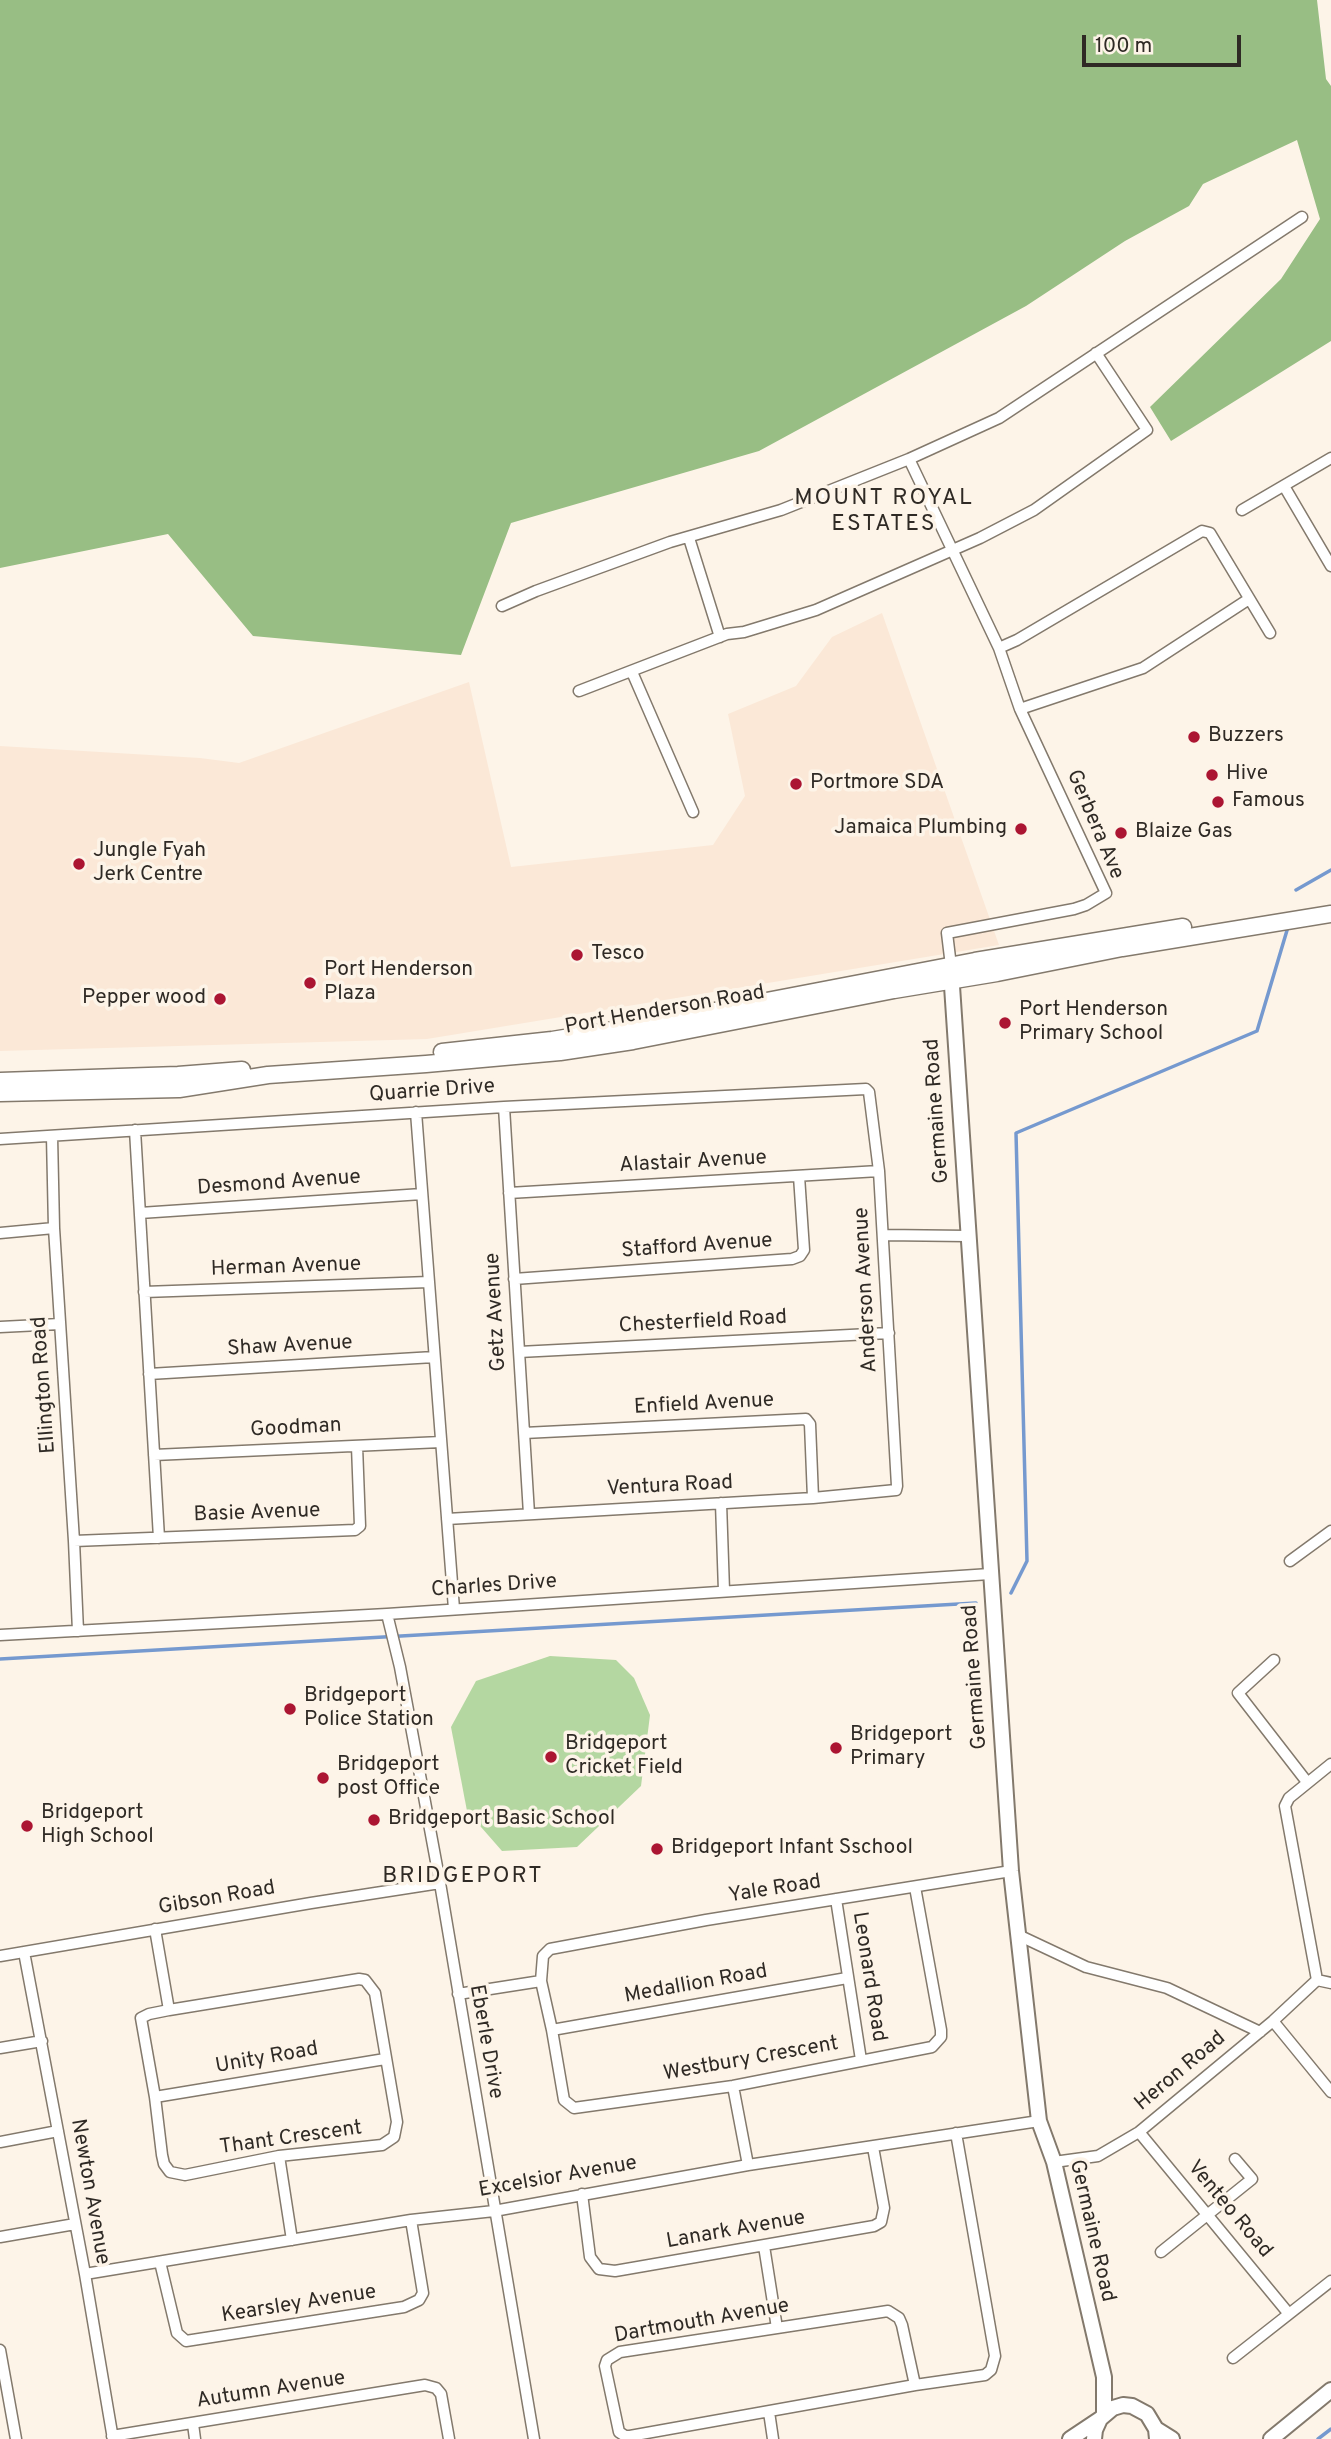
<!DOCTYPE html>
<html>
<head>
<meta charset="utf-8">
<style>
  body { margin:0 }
  #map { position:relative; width:1331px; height:2439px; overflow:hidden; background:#fdf4e8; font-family:Overpass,sans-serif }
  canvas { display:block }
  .scale { position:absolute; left:1082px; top:35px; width:159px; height:32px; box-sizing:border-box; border:4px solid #2f2a25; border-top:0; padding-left:9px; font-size:21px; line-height:24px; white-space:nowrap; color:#2f2a25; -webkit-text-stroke:5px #fdf4e8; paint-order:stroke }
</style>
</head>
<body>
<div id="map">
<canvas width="1331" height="2439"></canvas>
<div class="scale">100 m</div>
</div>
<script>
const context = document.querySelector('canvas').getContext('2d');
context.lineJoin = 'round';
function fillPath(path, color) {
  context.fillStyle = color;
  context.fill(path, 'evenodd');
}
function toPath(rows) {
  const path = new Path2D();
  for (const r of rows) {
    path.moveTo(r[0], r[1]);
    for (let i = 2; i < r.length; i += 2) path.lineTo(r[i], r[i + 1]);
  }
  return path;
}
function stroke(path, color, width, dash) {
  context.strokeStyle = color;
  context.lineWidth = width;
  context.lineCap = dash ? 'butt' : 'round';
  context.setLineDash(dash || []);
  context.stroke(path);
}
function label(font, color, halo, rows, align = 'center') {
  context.font = font + ' Overpass,sans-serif';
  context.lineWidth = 7;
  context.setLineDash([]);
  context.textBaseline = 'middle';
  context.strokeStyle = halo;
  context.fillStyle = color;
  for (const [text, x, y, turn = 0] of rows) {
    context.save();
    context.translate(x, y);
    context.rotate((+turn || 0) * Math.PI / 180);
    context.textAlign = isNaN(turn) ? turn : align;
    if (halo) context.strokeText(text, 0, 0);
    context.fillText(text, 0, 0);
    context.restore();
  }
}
fillPath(toPath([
  [882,613,999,945,427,1039,0,1051,0,746,200,758,239,763,469,682,511,867,713,845,745,796,728,714,796,686,832,637]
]), '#fbe8d7');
fillPath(toPath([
  [550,1656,616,1660,634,1678,650,1715,641,1786,577,1847,502,1851,467,1811,451,1727,476,1681]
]), '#b4d7a1');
fillPath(toPath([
  [0,0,1317,0,1326,79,1331,86,1331,341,1171,441,1150,407,1281,279,1320,219,1297,140,1203,184,1189,206,1125,241,1026,306,759,451,511,523,461,655,253,636,168,534,0,568]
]), '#98be84');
stroke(toPath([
  [1296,890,1331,870],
  [1011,1593,1027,1561,1016,1133,1257,1031,1288,927],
  [0,1659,976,1603],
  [1318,2439,1331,2429]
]), '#7599cf', 3.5);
const street = toPath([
  [909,459,999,648,1020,709,1106,893,1086,905,1074,909,947,933,951,966],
  [1284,486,1331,566],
  [1242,510,1331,458],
  [689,538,720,637],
  [502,606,536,591,670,542,781,510,909,459,999,418,1302,217],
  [999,648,1017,640,1202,531,1210,533,1270,633],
  [632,672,693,812],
  [579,691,727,634,744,632,816,610,980,538,1034,510,1147,430,1096,353],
  [1020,709,1143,668,1249,599],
  [504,1107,529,1514],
  [416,1112,454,1609],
  [135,1130,159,1538],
  [52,1136,54,1228,74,1541,78,1631],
  [0,1139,504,1107,866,1089,869,1092,879,1171,897,1486,896,1490,813,1498,447,1519],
  [509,1193,879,1171],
  [140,1213,422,1194],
  [0,1233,54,1228],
  [883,1235,967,1236],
  [514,1279,792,1259,800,1256,804,1250,799,1176],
  [144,1292,429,1282],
  [0,1327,60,1324],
  [519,1352,889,1333],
  [149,1374,434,1357],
  [524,1433,806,1419,810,1424,813,1498],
  [154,1455,441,1442],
  [721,1503,724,1591],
  [74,1541,355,1530,360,1526,357,1446],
  [1290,1561,1331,1531],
  [387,1614,400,1667,440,1883,534,2439],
  [0,1635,387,1614,990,1574],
  [1274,1660,1238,1693,1307,1782],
  [915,1887,941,2030,941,2037,932,2047,733,2086,574,2108,564,2100,552,2030,541,1981,543,1956,550,1949,706,1920,1011,1871],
  [836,1899,861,2060],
  [155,1929,169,2010],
  [1018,1935,1086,1967,1167,1988,1260,2032],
  [24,1952,85,2274,113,2439],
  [0,1956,311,1903,440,1883],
  [359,1979,365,1980,375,1993,397,2122,394,2137,382,2145,279,2156,185,2175,170,2172,164,2164,162,2155,155,2097,141,2018,149,2014,169,2010,359,1979],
  [1317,1980,1285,1806,1289,1798,1331,1764],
  [1317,1980,1331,1983],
  [458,1994,541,1981],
  [1273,2021,1331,2092],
  [552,2030,847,1978],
  [0,2048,42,2041],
  [733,2086,748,2165],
  [155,2097,385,2059],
  [1139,2132,1289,2314],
  [0,2142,58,2131],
  [279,2156,292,2240],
  [1054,2162,1098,2156,1139,2132,1273,2021,1317,1980],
  [582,2194,590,2257,599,2269,615,2271,874,2226,881,2222,884,2208,873,2147],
  [0,2237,75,2224],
  [764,2246,777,2328],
  [1161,2252,1252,2179,1235,2159],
  [160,2262,177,2333,186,2341,404,2307,419,2300,423,2293,411,2220],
  [85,2274,411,2220,494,2211,748,2165,1039,2121],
  [0,2350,16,2439],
  [1233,2358,1331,2281],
  [915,2385,902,2325,899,2318,888,2311,620,2352,607,2360,605,2366,619,2432,625,2436,630,2436,915,2385,985,2375,991,2370,995,2356,956,2133],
  [769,2412,773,2439],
  [193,2424,195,2439],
  [112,2436,425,2385,436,2388,441,2394,449,2439]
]);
const secondary = toPath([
  [951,971,1011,1871,1039,2121,1054,2162,1104,2377,1104,2414],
  [1156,2429,1172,2439],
  [1070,2439,1100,2419],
  [1094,2439,1095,2430,1100,2419,1113,2408,1123,2405,1132,2406,1147,2414,1156,2429,1157,2439],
  [1271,2439,1331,2390]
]);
const primary = toPath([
  [442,1052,552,1040,631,1027,975,961,1183,927],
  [0,1081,178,1075,242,1070],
  [0,1093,179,1089,268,1075,426,1064,560,1052,633,1041,894,990,997,973,1122,948,1331,914]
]);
stroke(street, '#83796c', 13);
stroke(secondary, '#83796c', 18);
stroke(primary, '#83796c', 19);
stroke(street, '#fff', 10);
stroke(secondary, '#fff', 14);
stroke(primary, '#fff', 16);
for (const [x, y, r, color] of [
  [1194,737,7,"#ab1532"],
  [1212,775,7,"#ab1532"],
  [796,784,7,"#ab1532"],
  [1218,802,7,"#ab1532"],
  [1021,829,7,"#ab1532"],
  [1121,833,7,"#ab1532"],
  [79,864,7,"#ab1532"],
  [577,955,7,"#ab1532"],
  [310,983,7,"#ab1532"],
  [220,999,7,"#ab1532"],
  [1005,1023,7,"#ab1532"],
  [290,1709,7,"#ab1532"],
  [836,1748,7,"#ab1532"],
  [551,1757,7,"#ab1532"],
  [323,1778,7,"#ab1532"],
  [374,1820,7,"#ab1532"],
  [27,1826,7,"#ab1532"],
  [657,1849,7,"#ab1532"]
]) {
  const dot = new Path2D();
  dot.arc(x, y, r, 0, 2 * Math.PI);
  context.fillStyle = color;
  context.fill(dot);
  stroke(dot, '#fdf4e8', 2.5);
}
label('21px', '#2f2a25', '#fdf4e8', [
  ["Buzzers",1208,737],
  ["Hive",1226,775],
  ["Portmore SDA",810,784],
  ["Famous",1232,802],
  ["Jamaica Plumbing",1007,829,"right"],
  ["Blaize Gas",1135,833],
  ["Jungle Fyah",93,852],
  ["Jerk Centre",93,876],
  ["Tesco",591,955],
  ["Port Henderson",324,971],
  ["Plaza",324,995],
  ["Pepper wood",206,999,"right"],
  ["Port Henderson",1019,1011],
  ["Primary School",1019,1035],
  ["Bridgeport",304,1697],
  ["Police Station",304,1721],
  ["Bridgeport",850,1736],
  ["Primary",850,1760],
  ["Bridgeport",565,1745],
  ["Cricket Field",565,1769],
  ["Bridgeport",337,1766],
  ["post Office",337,1790],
  ["Bridgeport",41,1814],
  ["High School",41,1838],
  ["Bridgeport Basic School",388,1820],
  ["Bridgeport Infant Sschool",671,1849]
], 'left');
label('21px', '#2f2a25', '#fdf4e8', [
  ["Gerbera Ave",1094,825,67],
  ["Port Henderson Road",665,1011,-10],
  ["Quarrie Drive",432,1092,-4],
  ["Germaine Road",938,1111,-94],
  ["Alastair Avenue",693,1163,-3],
  ["Desmond Avenue",279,1184,-4],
  ["Stafford Avenue",697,1247,-4],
  ["Herman Avenue",286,1268,-2],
  ["Anderson Avenue",867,1290,-93],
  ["Getz Avenue",497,1312,-93],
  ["Chesterfield Road",703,1323,-3],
  ["Shaw Avenue",290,1347,-3],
  ["Ellington Road",45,1385,-94],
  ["Enfield Avenue",704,1405,-3],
  ["Goodman",296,1429,-3],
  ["Ventura Road",670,1487,-3],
  ["Basie Avenue",257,1514,-2],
  ["Charles Drive",494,1587,-4],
  ["Germaine Road",976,1677,-94],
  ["Yale Road",775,1890,-9],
  ["Gibson Road",217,1899,-10],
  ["Leonard Road",868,1977,81],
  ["Medallion Road",696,1985,-10],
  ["Eberle Drive",485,2042,80],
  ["Unity Road",267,2059,-10],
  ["Westbury Crescent",751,2060,-10],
  ["Heron Road",1181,2072,-40],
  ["Thant Crescent",291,2139,-8],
  ["Excelsior Avenue",558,2178,-10],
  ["Newton Avenue",89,2192,80],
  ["Venteo Road",1229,2210,50],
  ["Lanark Avenue",736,2231,-10],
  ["Germaine Road",1091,2231,77],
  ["Kearsley Avenue",299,2305,-9],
  ["Dartmouth Avenue",702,2322,-10],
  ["Autumn Avenue",271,2391,-9]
]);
context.letterSpacing = '2px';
label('23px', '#2f2a25', '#fdf4e8', [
  ["MOUNT ROYAL",884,499],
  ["ESTATES",884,525],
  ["BRIDGEPORT",463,1877]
]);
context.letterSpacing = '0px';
</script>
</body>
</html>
